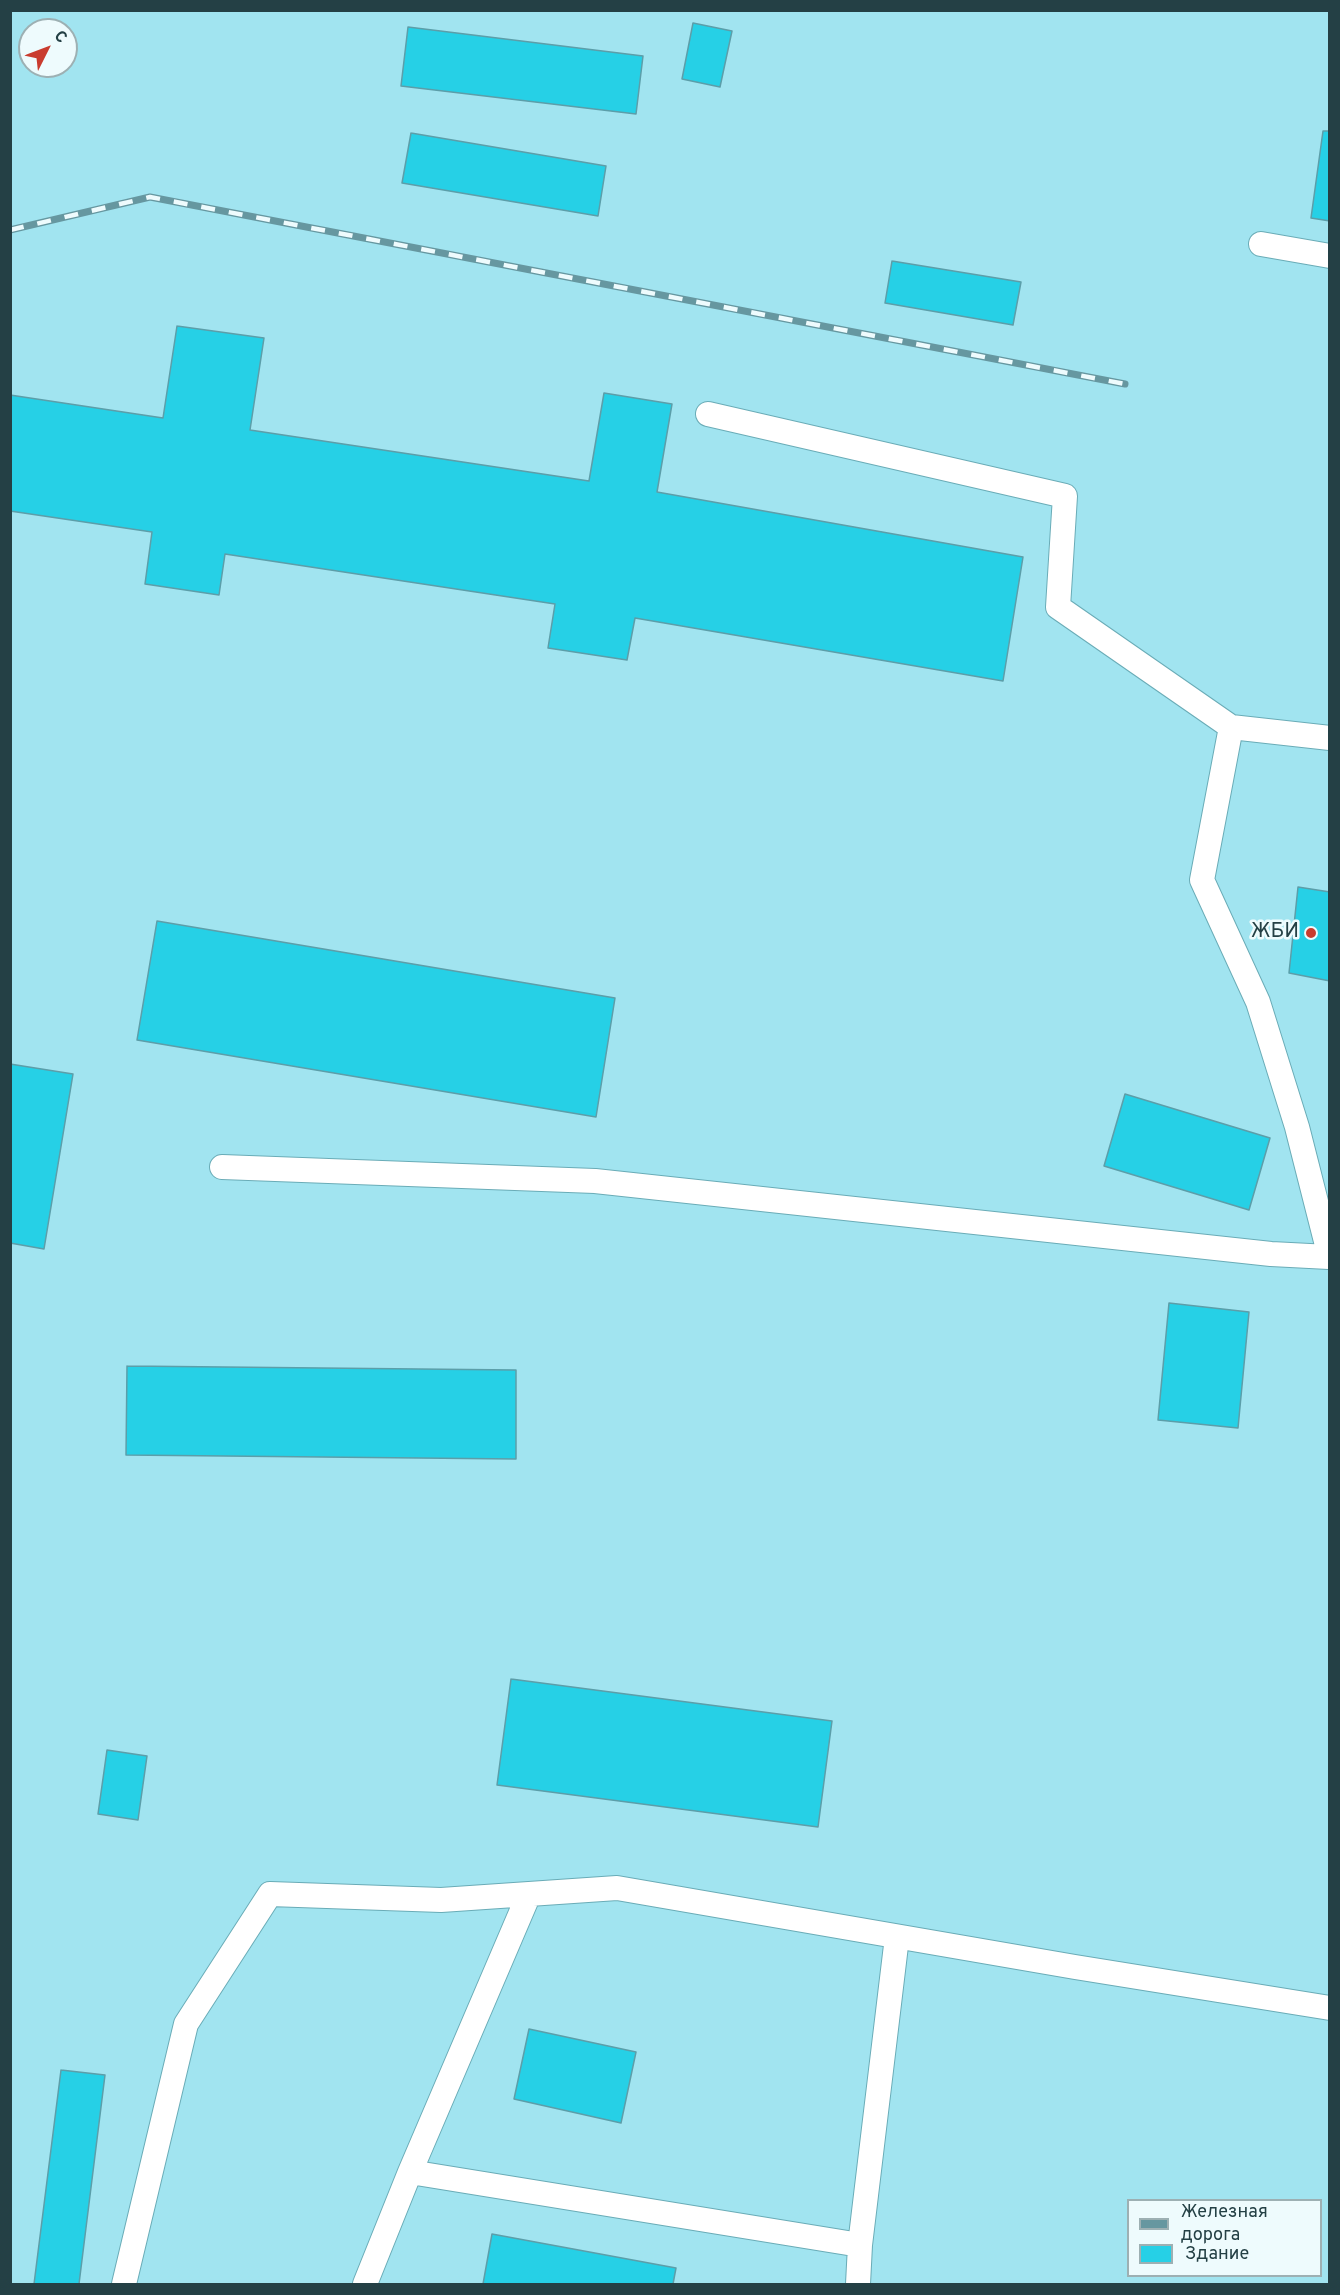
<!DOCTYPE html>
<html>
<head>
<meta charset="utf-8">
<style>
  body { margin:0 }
  #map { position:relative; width:1340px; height:2295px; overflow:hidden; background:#a1e4f0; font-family:Overpass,sans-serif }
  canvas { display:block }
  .frame { position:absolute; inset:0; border:12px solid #244045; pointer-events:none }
  .legend { position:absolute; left:1127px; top:2199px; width:195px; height:78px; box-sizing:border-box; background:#eefbfd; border:2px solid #9db0b3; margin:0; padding:8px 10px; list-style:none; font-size:18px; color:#244045 }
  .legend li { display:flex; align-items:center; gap:12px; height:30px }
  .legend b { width:30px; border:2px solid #9db0b3 }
  .north { position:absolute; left:18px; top:18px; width:60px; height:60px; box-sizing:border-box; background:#eefbfd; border:2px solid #9db0b3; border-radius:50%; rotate:48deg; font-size:16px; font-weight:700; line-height:24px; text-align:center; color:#244045 }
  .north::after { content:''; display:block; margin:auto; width:21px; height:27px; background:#c93c2f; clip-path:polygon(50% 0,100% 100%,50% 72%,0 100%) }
</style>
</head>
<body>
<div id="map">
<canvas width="1340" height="2295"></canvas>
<div class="frame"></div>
<ul class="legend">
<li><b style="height:8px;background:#6697a0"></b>Железная дорога</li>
<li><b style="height:16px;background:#26d0e6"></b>Здание</li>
</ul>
<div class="north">С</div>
</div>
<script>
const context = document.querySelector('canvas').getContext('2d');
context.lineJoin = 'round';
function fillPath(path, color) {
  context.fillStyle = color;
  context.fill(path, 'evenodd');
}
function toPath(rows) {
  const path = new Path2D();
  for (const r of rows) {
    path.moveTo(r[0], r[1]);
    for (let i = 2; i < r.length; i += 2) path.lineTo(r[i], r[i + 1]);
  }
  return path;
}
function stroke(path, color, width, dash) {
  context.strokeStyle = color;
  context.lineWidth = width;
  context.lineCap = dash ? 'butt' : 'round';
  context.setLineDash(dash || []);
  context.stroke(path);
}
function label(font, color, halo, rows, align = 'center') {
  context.font = font + ' Overpass,sans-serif';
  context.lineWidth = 5;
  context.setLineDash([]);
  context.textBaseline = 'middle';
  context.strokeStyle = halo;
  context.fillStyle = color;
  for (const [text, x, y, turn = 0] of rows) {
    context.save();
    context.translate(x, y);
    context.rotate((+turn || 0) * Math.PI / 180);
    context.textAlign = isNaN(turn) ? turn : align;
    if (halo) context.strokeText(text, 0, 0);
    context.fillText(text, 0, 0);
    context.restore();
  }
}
const building = toPath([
  [693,23,732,31,720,87,682,79,693,23],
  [408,27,643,56,636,114,401,86,408,27],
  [1323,131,1330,131,1330,221,1311,218,1323,131],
  [411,133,606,166,598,216,402,183,411,133],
  [892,261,1021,282,1013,325,885,303,892,261],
  [177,326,264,338,250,430,589,481,604,393,672,404,657,492,1023,557,1003,681,635,618,627,660,548,648,555,604,225,554,219,595,145,584,152,532,10,511,10,395,163,418,177,326],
  [1298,887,1330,892,1330,981,1289,973,1298,887],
  [157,921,615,998,596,1117,137,1040,157,921],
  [10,1064,73,1074,44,1249,10,1243,10,1064],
  [1125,1094,1270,1138,1249,1210,1104,1166,1125,1094],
  [1169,1303,1249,1312,1238,1428,1158,1420,1169,1303],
  [127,1366,516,1370,516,1459,126,1455,127,1366],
  [511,1679,832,1721,818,1827,497,1785,511,1679],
  [107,1750,147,1756,138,1820,98,1814,107,1750],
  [529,2029,636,2052,621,2123,514,2099,529,2029],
  [61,2070,105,2075,79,2284,34,2284,61,2070],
  [492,2234,676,2268,673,2284,483,2284,492,2234]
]);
fillPath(building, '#26d0e6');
stroke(building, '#5c9ea9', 1.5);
const service = toPath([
  [1261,244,1330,256],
  [708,414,1065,496,1058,607,1231,727,1330,738],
  [1231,727,1202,880,1258,1002,1297,1127,1330,1257],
  [222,1167,595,1181,1271,1254,1329,1257],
  [410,2172,860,2245,858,2284],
  [860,2245,897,1937],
  [124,2284,186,2024,270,1894,441,1900,617,1888,1075,1967,1330,2008],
  [365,2284,410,2172,529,1894]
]);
stroke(service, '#6aacb7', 26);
stroke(service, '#fff', 24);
const rail = toPath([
  [10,230,150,197,1125,384]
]);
stroke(rail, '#6697a0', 7);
stroke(rail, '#eefbfd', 4.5, [14]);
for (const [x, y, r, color] of [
  [1311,933,6,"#c93c2f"]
]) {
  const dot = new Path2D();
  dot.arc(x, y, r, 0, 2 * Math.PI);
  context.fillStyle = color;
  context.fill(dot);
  stroke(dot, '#eefbfd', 2);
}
label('21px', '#244045', '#eefbfd', [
  ["ЖБИ",1299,933]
], 'right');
</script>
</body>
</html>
